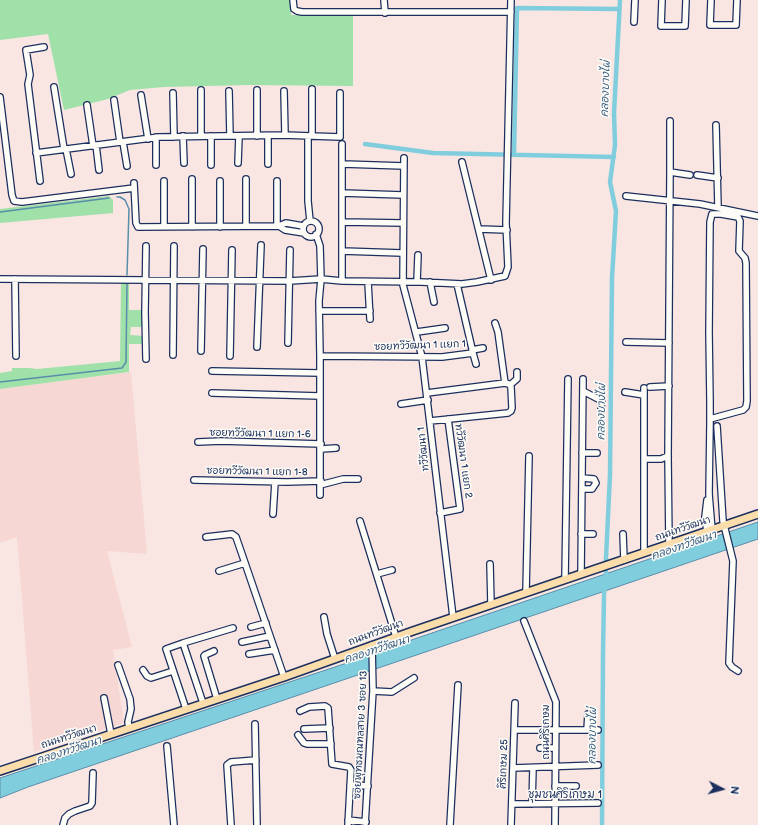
<!DOCTYPE html>
<html>
<head>
<meta charset="utf-8">
<style>
  body { margin:0 }
  #map { position:relative; width:758px; height:825px; overflow:hidden; background:#f9e6e2; font-family:"Balsamiq Sans",sans-serif }
  canvas { display:block }
  .north { position:absolute; left:702px; top:769px; width:40px; height:40px; -webkit-text-stroke:3px #fdfcf7; paint-order:stroke; rotate:96deg; font-size:11px; font-weight:700; line-height:16px; text-align:center; color:#1b2f5e }
  .north::after { content:''; display:block; margin:auto; width:14px; height:18px; background:#1b2f5e; clip-path:polygon(50% 0,100% 100%,50% 72%,0 100%) }
</style>
</head>
<body>
<div id="map">
<canvas width="758" height="825"></canvas>
<div class="north">N</div>
</div>
<script>
const context = document.querySelector('canvas').getContext('2d');
context.lineJoin = 'round';
function fillPath(path, color) {
  context.fillStyle = color;
  context.fill(path, 'evenodd');
}
function toPath(rows) {
  const path = new Path2D();
  for (const r of rows) {
    if (r.length === 3) {
      path.moveTo(r[0] + r[2], r[1]);
      path.arc(r[0], r[1], r[2], 0, 2 * Math.PI);
      continue;
    }
    path.moveTo(r[0], r[1]);
    for (let i = 2; i < r.length; i += 2) path.lineTo(r[i], r[i + 1]);
  }
  return path;
}
function stroke(path, color, width, dash) {
  context.strokeStyle = color;
  context.lineWidth = width;
  context.lineCap = dash ? 'butt' : 'round';
  context.setLineDash(dash || []);
  context.stroke(path);
}
function label(font, color, halo, rows, align = 'center') {
  context.font = font + ' "Balsamiq Sans","Playpen Sans Thai",sans-serif';
  context.lineWidth = 3;
  context.setLineDash([]);
  context.textBaseline = 'middle';
  context.strokeStyle = halo;
  context.fillStyle = color;
  for (const [text, x, y, turn = 0] of rows) {
    context.save();
    context.translate(x, y);
    context.rotate((+turn || 0) * Math.PI / 180);
    context.textAlign = isNaN(turn) ? turn : align;
    if (halo) context.strokeText(text, 0, 0);
    context.fillText(text, 0, 0);
    context.restore();
  }
}
fillPath(toPath([
  [131,372,147,554,107,551,132,647,113,650,124,723,34,752,17,537,0,543,0,389]
]), '#f6d7d3');
fillPath(toPath([
  [0,0,291,0,291,15,353,16,353,86,248,85,164,87,130,90,108,99,64,110,48,34,0,40],
  [109,196,113,200,113,213,0,223,0,209],
  [121,281,129,281,129,310,143,310,143,327,131,327,130,335,144,336,144,344,129,344,129,372,0,389,0,373,12,371,12,368,29,368,37,369,120,361]
]), '#a0e0a9');
const water = toPath([
  [758,522,758,539,28,787,0,798,0,778,362,658,364,654,383,648,385,649,758,522]
]);
fillPath(water, '#80cedd');
stroke(water, '#588eaa', 1);
stroke(toPath([
  [117,197,120,197,125,200,129,209,127,275],
  [0,212,109,198],
  [0,382,122,368,126,362,127,283]
]), '#588eaa', 1.5);
stroke(toPath([
  [365,144,433,153,614,157],
  [514,155,517,8,619,9],
  [606,579,606,558,610,475,612,278,616,211,610,182,615,145,614,113,620,0],
  [602,825,603,654,604,594,605,586]
]), '#80cedd', 4.5);
const minor = toPath([
  [293,0,294,9,297,11,302,12,511,12],
  [384,0,385,13],
  [662,0,661,26,685,26,686,0],
  [711,0,710,25,736,25,737,0],
  [634,22,635,0],
  [54,87,64,149],
  [257,90,257,136],
  [229,91,230,136],
  [284,91,285,135],
  [173,93,174,137],
  [141,95,148,139],
  [0,97,12,195,14,201,22,202,134,188],
  [114,100,120,142],
  [87,105,93,146],
  [670,121,670,172],
  [716,125,718,207],
  [183,136,184,163],
  [201,136,201,90],
  [268,136,268,164],
  [308,136,308,201,310,221],
  [312,136,312,89],
  [156,137,156,165],
  [123,142,127,166],
  [342,144,342,251,402,253],
  [96,145,99,170],
  [66,149,71,174],
  [36,153,159,137,283,135,340,137,340,93],
  [404,158,403,285,422,357,453,617],
  [462,162,491,280],
  [238,163,239,136],
  [343,164,404,166],
  [211,165,211,136],
  [697,175,718,178],
  [192,179,192,227],
  [246,179,246,226],
  [40,181,28,84,30,75,26,50,44,47],
  [220,181,220,227],
  [277,181,277,226],
  [134,183,136,223,138,227,279,226],
  [342,193,403,195],
  [626,196,700,204,758,216],
  [311,229,8],
  [342,222,403,223],
  [303,226,286,223,279,226,285,230,304,233],
  [164,227,164,181],
  [479,229,507,230],
  [316,234,320,246,321,279,319,301,320,356],
  [0,279,290,281,321,279,342,281,421,282,462,284,477,282,505,276,508,267,506,223,511,0],
  [15,279,16,356],
  [342,281,342,251],
  [368,282,370,319],
  [417,282,418,255],
  [430,282,434,302],
  [319,311,370,311],
  [417,332,445,328],
  [626,342,669,343],
  [288,343,290,250],
  [257,347,261,245],
  [472,350,483,348],
  [201,351,203,249],
  [473,353,476,364],
  [173,355,174,246],
  [230,356,232,250],
  [146,359,145,312,146,246],
  [212,371,320,373],
  [510,385,517,379,517,372],
  [650,387,669,386],
  [644,388,644,553],
  [583,391,602,401,601,407],
  [625,392,644,395],
  [212,393,320,396],
  [427,393,505,383],
  [401,404,428,400],
  [710,419,743,410,746,407,747,401,746,263,745,258,739,251,740,221,738,217,721,214,712,214,710,222,709,332,710,401,710,424,709,494,712,530],
  [430,421,508,413,511,411,512,408,511,387,509,384,505,383,498,332,495,323],
  [717,426,723,521,733,561,729,663,732,667,738,671],
  [198,442,221,441,321,444],
  [321,449,336,448],
  [582,453,597,453],
  [644,459,661,459,668,456],
  [582,478,594,479,596,483,592,489,582,489],
  [194,480,287,482,321,481],
  [320,485,343,479,358,479],
  [320,495,320,356,442,357,473,353,457,284],
  [440,513,460,509,448,419],
  [273,514,275,482],
  [360,521,396,637],
  [707,532,705,517,707,500],
  [581,534,593,534],
  [623,534,624,560],
  [206,537,232,534,236,537,245,563,219,571],
  [669,545,668,456,670,172,690,175],
  [245,563,284,677],
  [490,564,491,604],
  [377,574,392,570],
  [581,574,583,379],
  [565,579,568,379],
  [526,592,529,456],
  [324,617,327,634,335,659],
  [524,621,556,702,555,825],
  [251,627,266,623],
  [242,642,270,636],
  [183,643,166,649,186,709],
  [214,651,205,655,204,656,217,699],
  [249,654,275,650],
  [118,665,130,699,131,709,128,722,129,728],
  [143,670,147,676,151,678,173,671],
  [373,691,392,692,414,678],
  [104,698,111,734],
  [203,703,183,643,233,628],
  [300,711,309,707,325,706,328,708,332,764,349,767,351,770,348,825],
  [255,724,257,825],
  [304,729,330,728],
  [514,730,598,730],
  [587,730,588,714],
  [298,735,304,743,307,744,331,744],
  [167,746,174,825],
  [540,748,555,748],
  [513,768,598,765],
  [350,785,368,786],
  [555,786,576,786],
  [512,804,598,803],
  [532,804,533,768],
  [348,820,366,822],
  [63,825,65,818,69,814,75,811,90,806,92,803,93,773],
  [231,825,227,765,231,762,256,760],
  [365,825,373,691,372,645],
  [450,825,458,685],
  [511,825,515,703]
]);
const major = toPath([
  [0,771,284,677,413,631,758,514]
]);
stroke(minor, '#1b2f5e', 8);
stroke(major, '#1b2f5e', 10);
stroke(minor, '#fdfcf7', 5.5);
stroke(major, '#faddab', 7);
label('10px', '#1b2f5e', '#fdfcf7', [
  ["ซอยทวีวัฒนา 1 แยก 1",420,346,-2],
  ["ซอยทวีวัฒนา 1 แยก 1-6",260,434,1],
  ["ทวีวัฒนา 1",424,449,-96],
  ["ทวีวัฒนา 1 แยก 2",463,461,82],
  ["ซอยทวีวัฒนา 1 แยก 1-8",257,472,1],
  ["ถนนทวีวัฒนา",683,529,-19],
  ["ถนนทวีวัฒนา",376,633,-20],
  ["ถนนศิริเกษม",546,732,-90],
  ["ซอยพุทธมณฑลสาย 3 ซอย 13",361,735,-87],
  ["ถนนทวีวัฒนา",69,737,-18],
  ["ศิริเกษม 25",504,764,-88]
]);
label('italic 11px', '#395f84', '#fdfcf7', [
  ["คลองบางไผ่",606,89,-88],
  ["คลองบางไผ่",602,412,-89],
  ["คลองทวีวัฒนา",684,546,-19],
  ["คลองทวีวัฒนา",377,650,-18],
  ["คลองบางไผ่",593,736,-89],
  ["คลองทวีวัฒนา",69,751,-18]
]);
label('11px', '#1b2f5e', '#fdfcf7', [
  ["ชุมชนศิริเกษม 1",565,795]
]);
</script>
</body>
</html>
